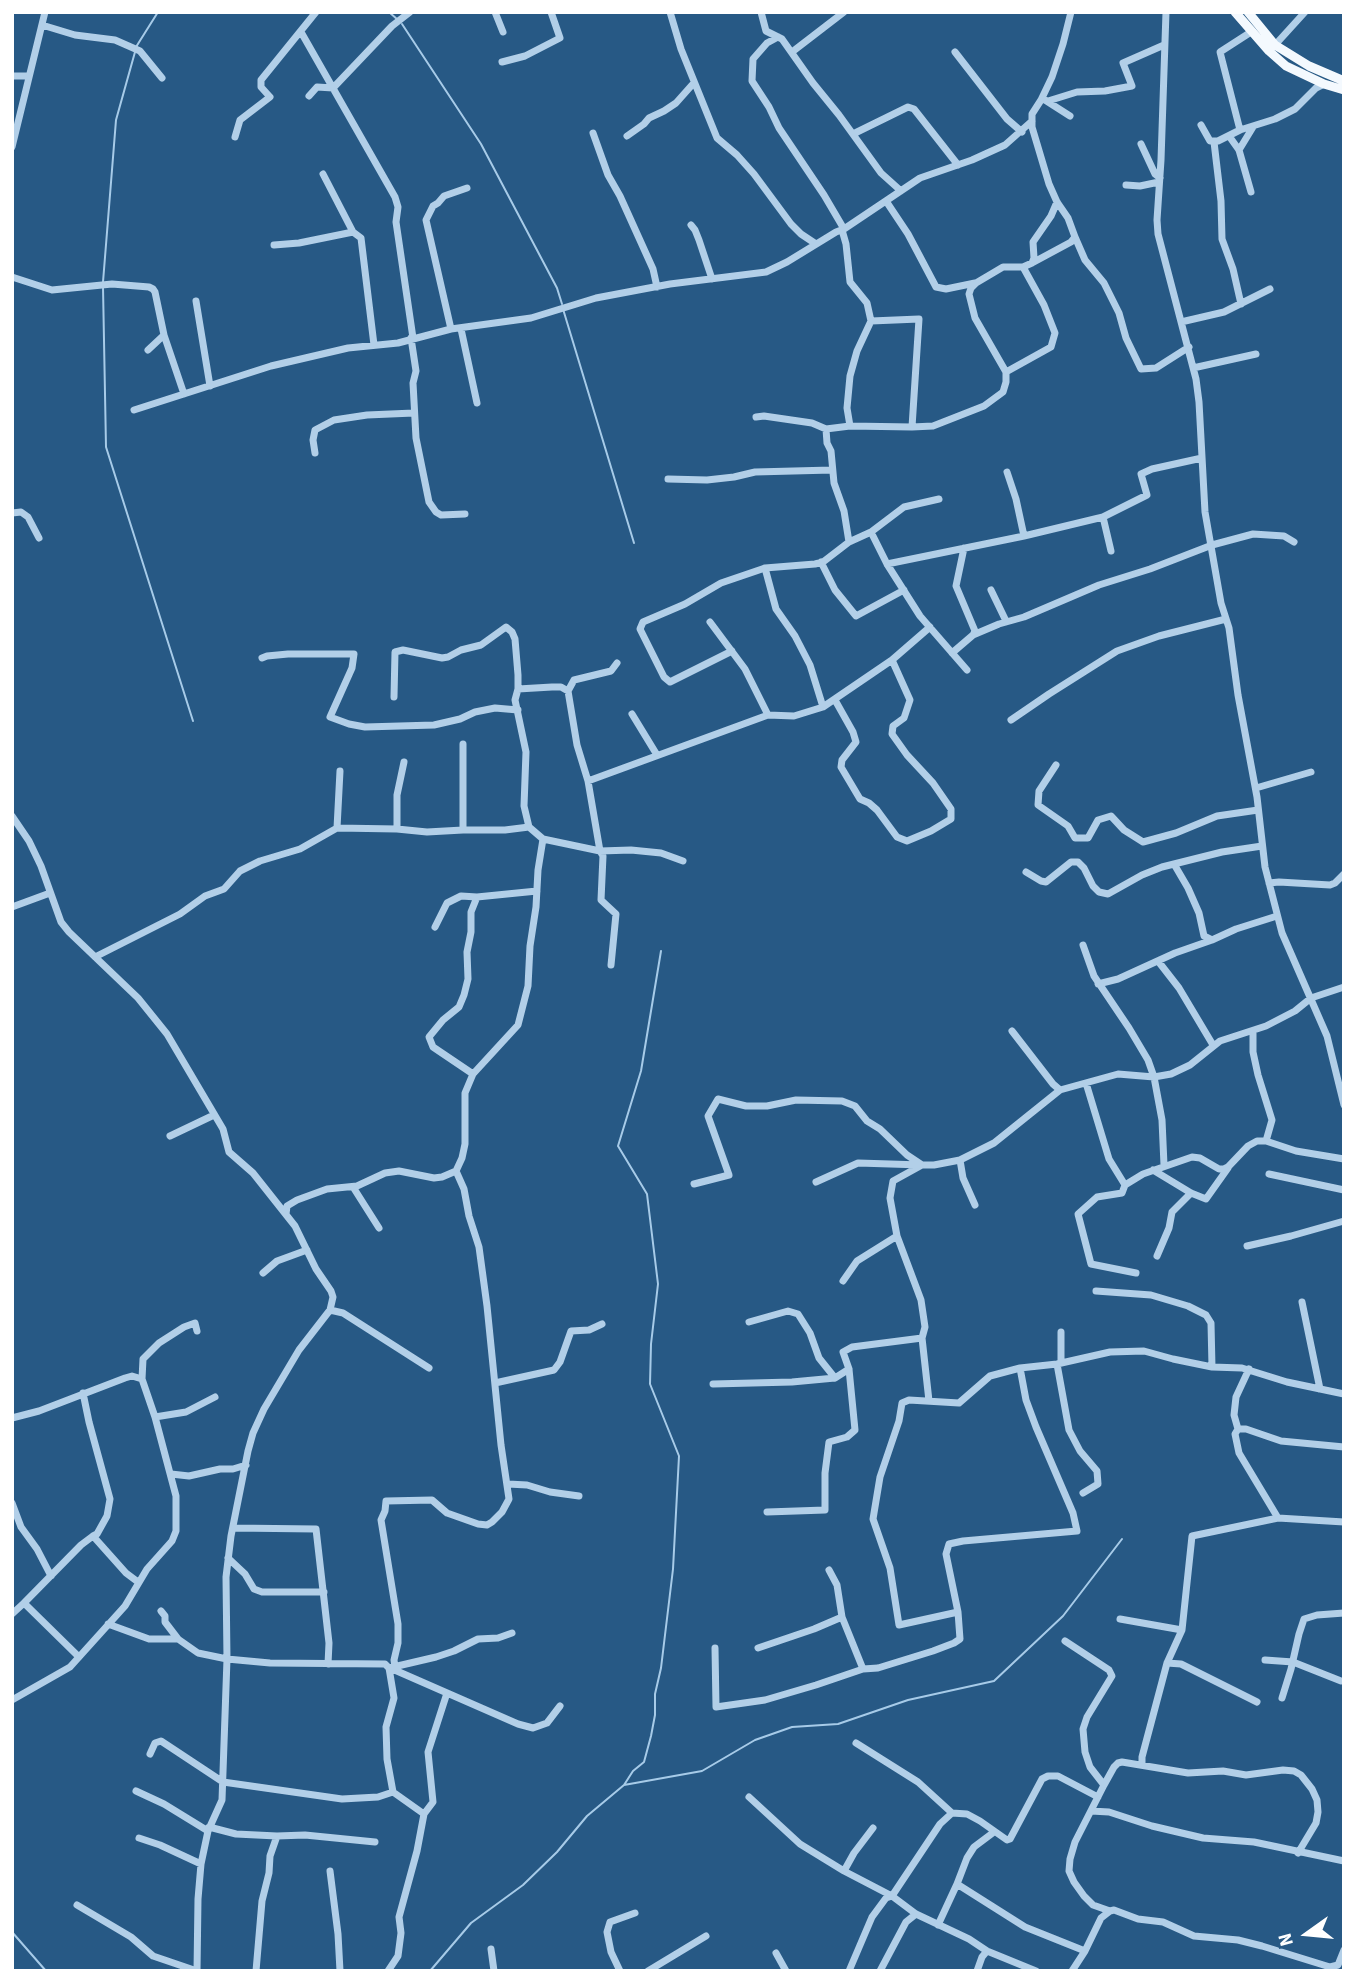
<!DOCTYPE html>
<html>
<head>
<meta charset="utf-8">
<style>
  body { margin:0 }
  #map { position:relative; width:1356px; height:1983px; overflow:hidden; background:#275985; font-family:"Source Sans 3",sans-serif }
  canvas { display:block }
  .frame { position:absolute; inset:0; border:14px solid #fff; pointer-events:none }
  .north { position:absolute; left:1272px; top:1899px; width:70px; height:70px; -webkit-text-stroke:5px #275985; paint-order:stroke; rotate:255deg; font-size:19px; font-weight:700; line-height:28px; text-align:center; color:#fff }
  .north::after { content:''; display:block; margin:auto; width:24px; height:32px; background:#fff; clip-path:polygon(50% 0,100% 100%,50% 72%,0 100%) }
</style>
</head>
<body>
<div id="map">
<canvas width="1356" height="1983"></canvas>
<div class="frame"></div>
<div class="north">N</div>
</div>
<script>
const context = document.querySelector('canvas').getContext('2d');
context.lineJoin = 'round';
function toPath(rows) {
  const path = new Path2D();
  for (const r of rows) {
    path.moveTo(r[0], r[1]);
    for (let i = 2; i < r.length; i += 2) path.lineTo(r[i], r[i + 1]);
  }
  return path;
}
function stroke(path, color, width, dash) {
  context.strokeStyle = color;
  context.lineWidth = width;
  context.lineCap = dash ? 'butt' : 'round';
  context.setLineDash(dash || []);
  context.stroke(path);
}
stroke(toPath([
  [389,12,398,20],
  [402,24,481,144,557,288,562,304],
  [136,47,158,12],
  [103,282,116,120,135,52],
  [103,287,106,447,193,721],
  [563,309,634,543],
  [624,1785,702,1771,755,1740,792,1727,838,1724,908,1700,994,1681,1063,1616,1122,1539],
  [12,1932,46,1971],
  [430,1971,471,1923,523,1885,557,1852,587,1816,624,1785,633,1771,644,1762,651,1736,655,1715,655,1694,661,1668,673,1569,679,1456,650,1384,651,1344,658,1284,647,1194,618,1146,641,1071,661,951]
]), '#a7cbe8', 2);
stroke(toPath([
  [495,12,503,32],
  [670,12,681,49,717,138,737,155,754,174,791,224,801,234,816,244],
  [761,12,766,31,782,39,813,83,839,115,881,173,901,191],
  [1166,12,1161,160,1157,220,1158,234,1196,379,1199,402,1205,512,1221,603,1229,628,1238,695,1257,797,1265,867,1282,933,1327,1036,1344,1105],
  [42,25,75,35,115,40,140,51,162,78],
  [301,32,395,197,398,207,396,222,413,338],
  [778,37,767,43,753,59,752,81,769,107,779,128,824,195,844,229],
  [1275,45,1305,12],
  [792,52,844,12],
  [955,52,1007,119,1022,132],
  [502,62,525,56,560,38,551,12],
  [12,76,28,76],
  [309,96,317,87,333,88,392,26,410,12],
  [1045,100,1070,116],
  [1048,101,1077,92,1105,91,1132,86,1123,63,1164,45],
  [1201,125,1210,141,1218,141,1240,130,1275,119,1295,109,1316,88,1324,84],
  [1240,130,1220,52,1251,32],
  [593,133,608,175,620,196,653,269,657,287],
  [853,134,908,107,914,109,958,165],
  [627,136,644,124,649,118,664,111,676,103,692,85,694,85],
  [1229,136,1239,150,1251,192],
  [235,137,240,120,270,97,261,87,261,80,316,12],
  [1214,142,1221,201,1222,239,1233,269,1241,304],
  [1141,144,1155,174,1160,178],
  [12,147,45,12],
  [1239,150,1253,127],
  [323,174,353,232,361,238,374,345],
  [1126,185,1140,186,1159,182],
  [886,201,908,234,936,287,946,289,975,283],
  [691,225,695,230,699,240,712,279],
  [842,230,846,244,850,282,867,303,871,321,857,351,850,376,847,408,850,426],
  [1075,237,1085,260,1104,283,1119,313,1126,338,1141,369,1156,368,1189,347],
  [274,245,299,243,353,232],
  [1032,263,1034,258,1033,242,1051,216,1057,202],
  [12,277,52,290,112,284,149,287,153,289,155,292,164,335,148,350],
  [196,301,210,386],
  [871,321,919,319,912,427],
  [1181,322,1224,312,1270,289],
  [451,329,426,220,433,206,438,203,444,196,467,188],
  [461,329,477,403],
  [164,335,184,394],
  [411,338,416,371,413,383,416,438,429,502,436,512,441,515,465,514],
  [1193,368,1256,354],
  [1006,372,1051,347,1055,333,1044,305,1023,267],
  [134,410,271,366,348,348,398,343,451,329,531,318,596,298,670,284,766,272,787,262,836,232,844,229,920,178,972,160,1005,145,1032,121],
  [756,417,764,416,812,423,826,429],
  [315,453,313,440,315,430,334,420,367,415,414,413],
  [1007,472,1016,499,1024,536],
  [668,479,707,480,734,477,755,472,832,470],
  [12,513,21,512,28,517,39,538],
  [1103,517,1111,551],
  [871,532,904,507,939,499],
  [849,542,871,532,887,564,920,616,967,670],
  [964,548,956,586,975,631,973,635],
  [821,562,835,590,856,616,904,590],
  [887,564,1024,536,1103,517,1147,495,1141,474,1152,469,1202,458],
  [765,568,776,609,795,636,810,665,823,707],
  [991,590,1006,621],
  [710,622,745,669,768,715],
  [732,651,670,682,664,677,640,629,643,622,685,604,721,583,765,568,815,564,823,562,849,542,844,511,834,483,831,451,827,443,826,429,850,426,912,427,933,426,984,406,1003,392,1006,382,1006,372,975,318,969,294,971,288,976,283,1003,267,1023,267,1032,263,1071,242,1075,237,1068,218,1057,202,1049,184,1032,127,1032,114,1041,100,1052,77,1063,44,1071,12],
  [952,653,973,635,999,624,1024,617,1099,585,1150,569,1212,545,1253,534,1284,536,1294,542],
  [262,658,267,656,288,654,354,654,352,668,330,717,349,724,365,727,434,725,460,719,475,712,495,708,518,710],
  [394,697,395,652,403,650,442,658,448,657,461,650,481,645,506,627,512,632,515,639,518,675,518,689],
  [835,700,853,732,856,742,842,760,841,767,860,799,869,803,877,810,897,837,907,841,931,831,951,819,951,809,933,783,907,755,892,734,893,726,904,718,910,700,892,660],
  [632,714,657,755],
  [1011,720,1049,694,1117,651,1159,636,1226,619],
  [463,744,463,830,505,830,529,827],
  [1056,765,1039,791,1038,805,1068,826,1075,838,1088,838,1098,820,1111,816,1124,830,1143,842,1176,833,1217,816,1258,810],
  [340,771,337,828,397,829,427,832,463,830],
  [588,781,768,715,794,716,823,707,892,660,930,627],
  [1256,788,1311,772],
  [12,816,29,841,41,866,61,922,69,932,138,998,167,1034,223,1129,229,1152,253,1173,295,1226,316,1269,331,1291,333,1297,330,1310,299,1350,264,1409,253,1433,248,1451,231,1536,226,1577,227,1659,222,1800,208,1831,201,1864,198,1899,197,1971],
  [397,829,397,795,404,762],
  [543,839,529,827,524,806,526,752,515,700,518,689,552,687,561,687,568,691],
  [1174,864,1188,888,1199,913,1204,936,1212,940,1236,929,1277,916],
  [1026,872,1041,881,1046,882,1071,862,1078,862,1084,868,1093,886,1099,892,1108,894,1142,875,1162,867,1222,852,1262,846],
  [1269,883,1279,882,1330,885,1335,883,1344,874],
  [12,907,50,893],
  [435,927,447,903,461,896,477,897],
  [1083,945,1094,976,1129,1028,1148,1060,1154,1077,1162,1120,1164,1165],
  [95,957,180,914,205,896,224,889,240,871,260,861,300,849,337,828],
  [1158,961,1179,988,1213,1045],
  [611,965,616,914,601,900,603,856,600,851,631,850,661,853,683,861],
  [1098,984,1118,979,1175,953,1212,940],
  [1012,1031,1053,1084,1060,1090],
  [1253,1031,1253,1052,1258,1075,1272,1120,1266,1141],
  [473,1074,433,1047,429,1037,443,1020,459,1007,464,995,468,979,467,952,471,932,471,912,477,897,537,891],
  [1086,1083,1109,1159,1125,1185],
  [170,1136,214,1115],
  [960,1160,963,1178,975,1205],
  [1153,1170,1191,1193,1206,1199,1228,1168],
  [1269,1174,1344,1190],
  [694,1184,729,1175,708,1116,718,1099,746,1106,767,1106,796,1100,842,1101,855,1106,867,1121,880,1129,907,1155,922,1165,858,1163,816,1182],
  [353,1187,379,1228],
  [286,1214,287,1206,297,1200,327,1189,357,1186,385,1173,399,1171,434,1178,442,1177,456,1171,462,1158,465,1144,465,1093,473,1074,518,1025,528,986,530,946,536,907,538,870,543,839,600,851,588,781,577,745,568,691,574,680,611,671,617,663],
  [897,1236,921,1300,925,1327,922,1338],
  [1247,1246,1291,1236,1344,1221],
  [1157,1256,1169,1228,1172,1212,1191,1193],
  [263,1273,277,1261,307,1250],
  [1136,1273,1091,1264,1078,1214,1097,1197,1122,1193,1125,1185,1143,1174,1192,1157,1200,1158,1219,1169,1224,1169,1228,1167,1248,1146,1257,1141,1266,1141,1296,1151,1344,1159],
  [843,1281,857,1261,897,1236,890,1198,893,1181,922,1165,934,1165,960,1160,994,1143,1060,1090,1118,1074,1154,1077,1171,1074,1190,1065,1220,1041,1266,1026,1295,1011,1311,998,1344,987],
  [1096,1291,1151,1295,1188,1306,1206,1315,1211,1323,1212,1367],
  [1302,1302,1320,1389],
  [330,1310,343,1313,429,1368],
  [749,1322,788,1311,798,1314,810,1333,819,1358,835,1378],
  [1061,1332,1061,1363],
  [1057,1364,1069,1430,1080,1451,1097,1471,1098,1484,1083,1493],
  [495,1383,554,1370,560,1362,571,1331,589,1330,602,1324],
  [713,1384,792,1382,835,1378,849,1369],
  [83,1393,89,1422,110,1499,107,1516,97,1534,93,1536],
  [155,1417,186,1412,215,1397],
  [12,1418,39,1411,125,1378,132,1376,142,1379],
  [1238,1429,1234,1415,1236,1397,1249,1369],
  [171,1474,189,1476,220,1469,233,1469,246,1465],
  [508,1484,527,1485,550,1492,579,1496],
  [12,1503,21,1527,37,1549,51,1576],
  [767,1512,825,1510,825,1473,829,1442,847,1437,855,1430,849,1369,843,1352,852,1347,922,1338,929,1401],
  [1278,1518,1239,1453,1235,1434,1238,1429,1246,1429,1281,1441,1344,1447],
  [233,1528,316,1529,329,1643,328,1664],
  [228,1558,245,1574,254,1589,262,1592,324,1592],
  [829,1570,837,1585,842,1617,863,1669],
  [161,1611,165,1616,165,1622,178,1639,198,1653,227,1659,270,1663,385,1664,389,1668,436,1657,454,1651,478,1639,498,1638,512,1633],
  [958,1612,899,1625,890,1568,873,1519,880,1477,899,1421,902,1403,909,1400,959,1403,990,1376,1020,1368],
  [12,1614,24,1603],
  [1120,1619,1182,1630],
  [108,1624,149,1639,178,1639],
  [1065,1641,1109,1670,1112,1676,1087,1717,1083,1729,1085,1752,1090,1767,1104,1785],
  [715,1648,716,1707,765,1700,816,1685,863,1669,878,1668,933,1651,954,1643,960,1639,958,1612,946,1554,949,1544,963,1541,1077,1531,1073,1513,1036,1427,1026,1400,1020,1368,1057,1364,1110,1352,1144,1351,1173,1359,1212,1367,1242,1368,1287,1382,1344,1394],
  [758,1648,814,1629,842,1617],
  [79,1657,24,1603,81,1545,93,1536,126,1573,138,1582],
  [1265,1660,1293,1662,1341,1681],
  [1167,1663,1181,1664,1257,1702],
  [395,1667,394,1660,398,1643,398,1624,381,1520,385,1511,386,1501,432,1500,447,1513,478,1524,487,1525,492,1522,502,1512,509,1499,501,1445,487,1306,479,1247,469,1216,464,1189,456,1171],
  [390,1668,518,1724,533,1728,547,1723,560,1706],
  [1282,1698,1291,1669,1299,1634,1304,1619,1317,1615,1344,1613],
  [12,1700,70,1667,125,1606,147,1569,172,1541,176,1531,176,1496,155,1417,142,1379,143,1359,159,1343,184,1327,195,1323,197,1331],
  [856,1743,918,1782,952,1813,967,1814,980,1821,1007,1840,1010,1839,1042,1779,1048,1776,1058,1776,1098,1797],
  [150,1754,155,1743,161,1741,223,1782,342,1799,378,1797,393,1792],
  [1142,1765,1142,1757,1167,1663,1182,1630,1192,1536,1278,1518,1344,1522],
  [136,1791,164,1804,208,1831],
  [749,1797,800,1844,844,1871,892,1896,940,1824,952,1813],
  [1091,1811,1109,1812,1152,1826,1203,1838,1254,1842,1344,1861],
  [424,1814,433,1802,428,1752,447,1693],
  [209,1827,236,1834,277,1836,305,1835,375,1842],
  [139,1838,160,1845,201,1864],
  [330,1871,338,1934,340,1971],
  [844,1871,854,1853,873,1828],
  [957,1884,967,1858,974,1847,994,1832],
  [77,1905,131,1937,153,1956,197,1971],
  [1110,1911,1093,1905,1084,1896,1074,1882,1069,1871,1070,1859,1075,1842,1104,1785,1114,1767,1118,1763,1122,1762,1188,1773,1223,1771,1246,1775,1283,1770,1294,1771,1301,1775,1312,1789,1317,1800,1318,1812,1316,1823,1298,1853],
  [938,1925,957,1884,1025,1927,1085,1951],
  [491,1949,494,1971],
  [776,1953,786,1971],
  [256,1971,262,1901,269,1873,270,1856,277,1836],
  [388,1971,398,1956,401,1933,399,1917,417,1851,424,1814,393,1792,387,1759,386,1727,394,1698,389,1668],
  [620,1971,611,1952,607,1932,610,1922,635,1913],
  [648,1971,706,1936],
  [849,1971,872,1917,886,1898,892,1896,916,1914,969,1939,987,1951,1036,1971],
  [880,1971,906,1922,916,1914],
  [977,1971,982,1957,987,1951],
  [1072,1971,1085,1951,1101,1918,1110,1911,1114,1910,1138,1919,1163,1922,1194,1936,1238,1940,1262,1946,1330,1967,1338,1965,1344,1950]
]), '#b2cfe8', 7);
stroke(toPath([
  [1235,12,1269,51,1286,66,1324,84,1344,90],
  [1248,12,1275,45,1309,66,1344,81]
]), '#f4f9fe', 9);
</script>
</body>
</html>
